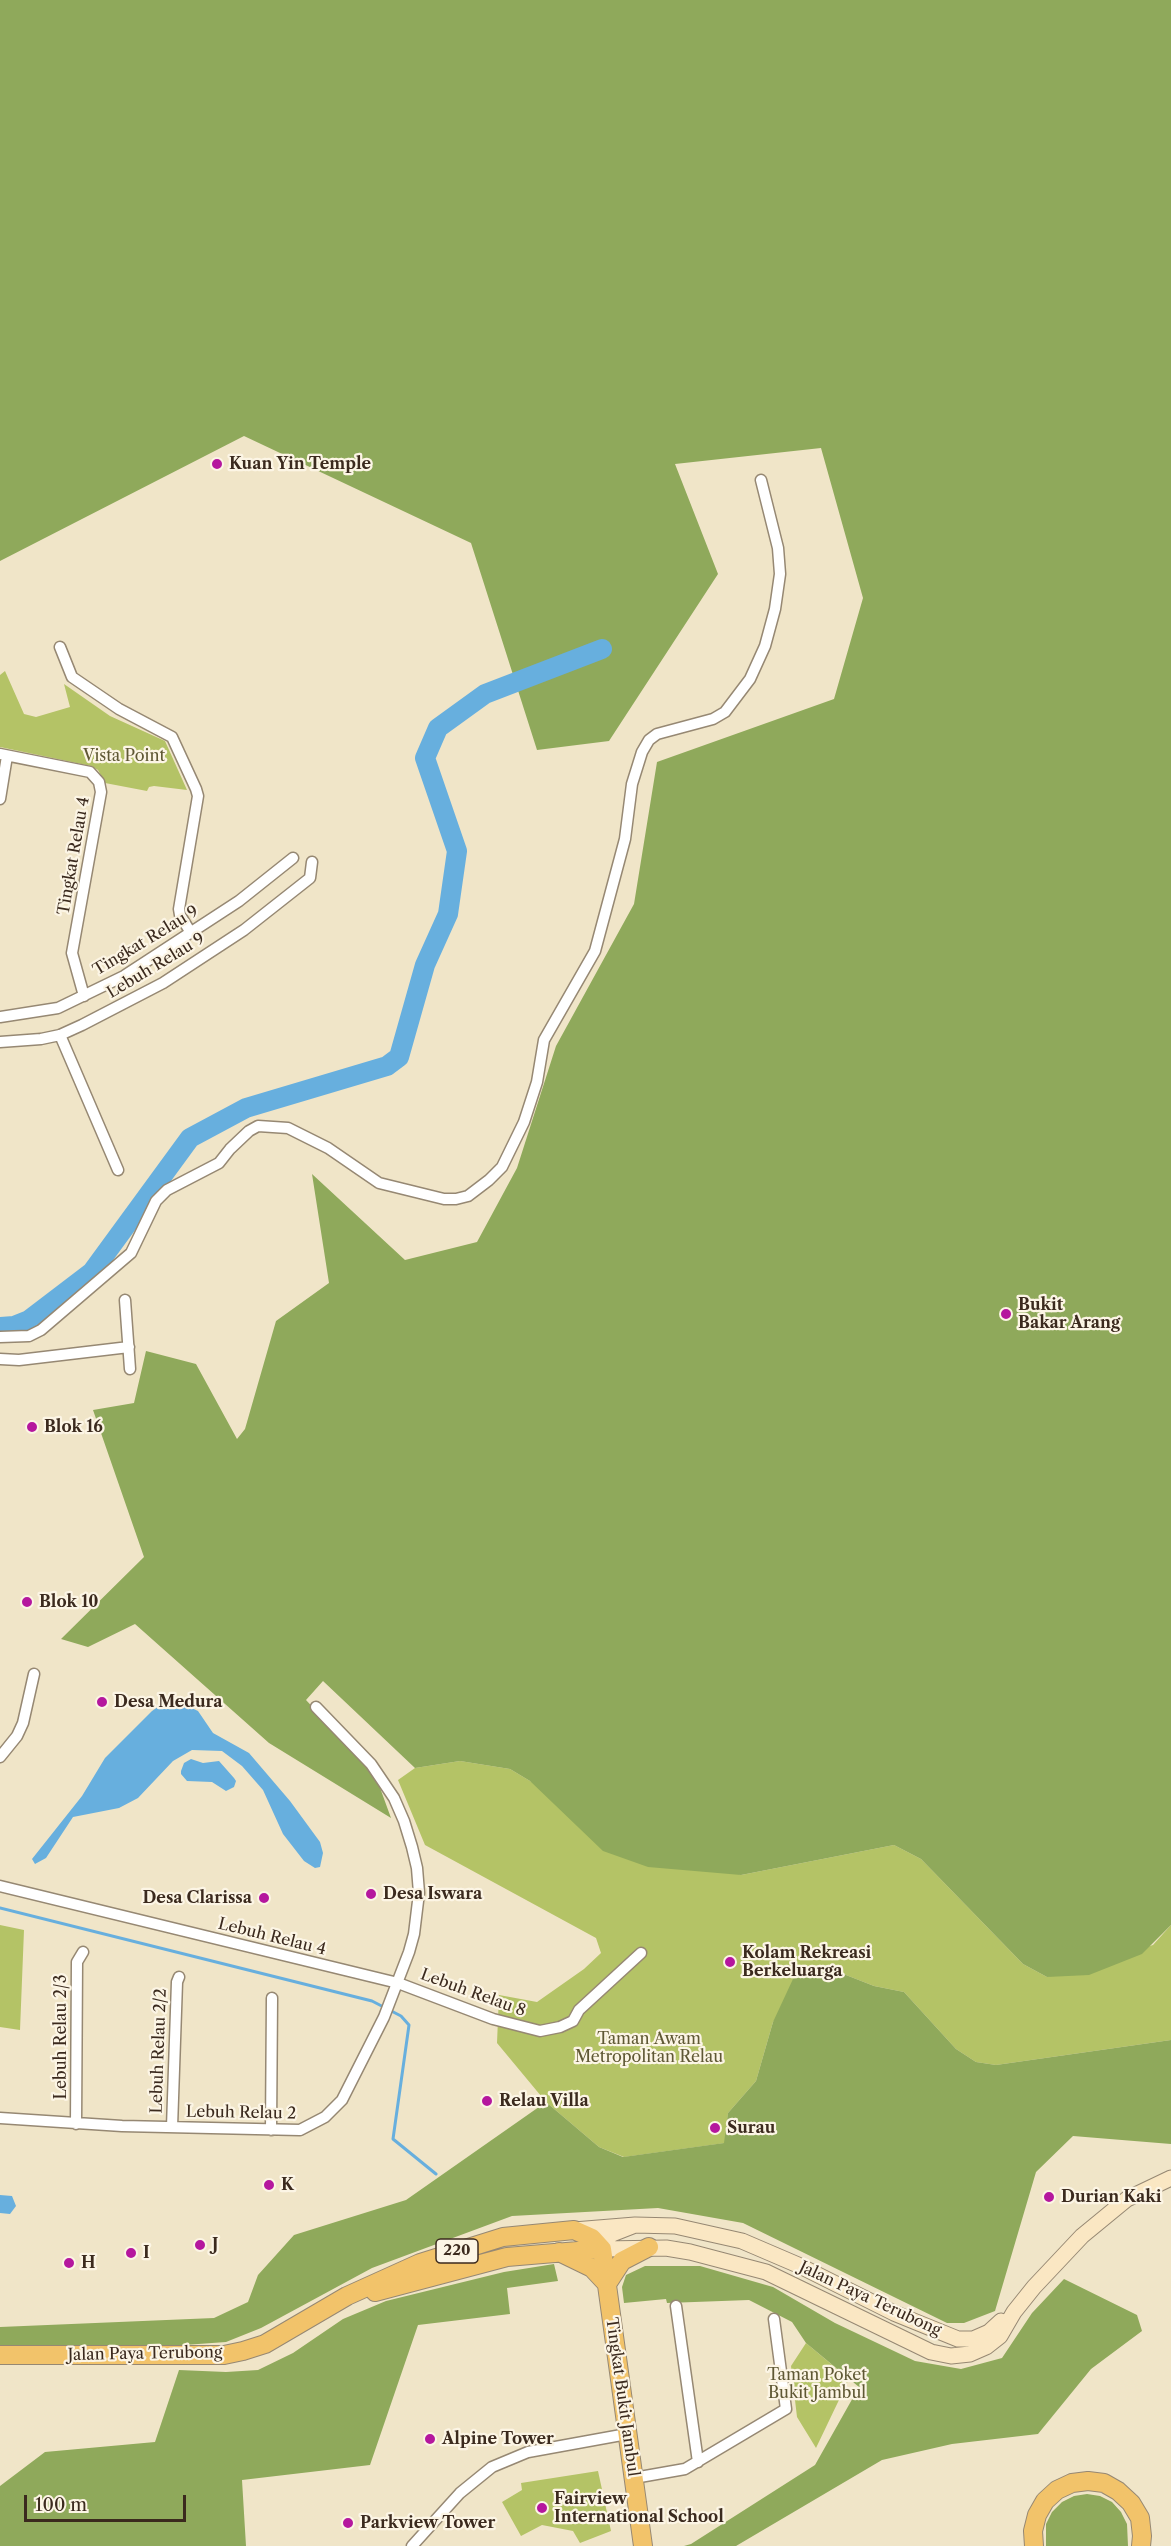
<!DOCTYPE html>
<html>
<head>
<meta charset="utf-8">
<style>
  body { margin:0 }
  #map { position:relative; width:1171px; height:2546px; overflow:hidden; background:#f0e5c8; font-family:"Libre Caslon Text",serif }
  canvas { display:block }
  .scale { position:absolute; left:24px; top:2495px; width:162px; height:27px; box-sizing:border-box; border:3px solid #3b2a1e; border-top:0; padding-left:8px; font-size:18px; line-height:21px; white-space:nowrap; color:#3b2a1e; -webkit-text-stroke:4px #fcf5e5; paint-order:stroke }
</style>
</head>
<body>
<div id="map">
<canvas width="1171" height="2546"></canvas>
<div class="scale">100 m</div>
</div>
<script>
const context = document.querySelector('canvas').getContext('2d');
context.lineJoin = 'round';
function fillPath(path, color) {
  context.fillStyle = color;
  context.fill(path, 'evenodd');
}
function toPath(rows) {
  const path = new Path2D();
  for (const r of rows) {
    path.moveTo(r[0], r[1]);
    for (let i = 2; i < r.length; i += 2) path.lineTo(r[i], r[i + 1]);
  }
  return path;
}
function stroke(path, color, width, dash) {
  context.strokeStyle = color;
  context.lineWidth = width;
  context.lineCap = dash ? 'butt' : 'round';
  context.setLineDash(dash || []);
  context.stroke(path);
}
function label(font, color, halo, rows, align = 'center') {
  context.font = font + ' "Libre Caslon Text",serif';
  context.lineWidth = 4.5;
  context.setLineDash([]);
  context.textBaseline = 'middle';
  context.strokeStyle = halo;
  context.fillStyle = color;
  for (const [text, x, y, turn = 0] of rows) {
    context.save();
    context.translate(x, y);
    context.rotate((+turn || 0) * Math.PI / 180);
    context.textAlign = isNaN(turn) ? turn : align;
    if (halo) context.strokeText(text, 0, 0);
    context.fillText(text, 0, 0);
    context.restore();
  }
}
fillPath(toPath([
  [5,671,24,714,36,717,70,707,64,684,110,716,165,741,187,790,154,786,149,787,147,791,105,783,98,770,91,766,0,747,0,675],
  [460,1761,510,1769,530,1781,741,1875,894,1845,921,1859,1023,1964,1047,1977,1153,1945,1171,1925,1171,2040,996,2065,976,2062,956,2049,904,1992,874,1986,823,1966,773,2022,756,2081,728,2113,725,2143,624,2157,599,2147,546,2102,497,2043,499,1995,537,2002,584,1969,601,1953,596,1938,425,1845,398,1780,415,1768],
  [0,1925,24,1930,20,2030,0,2027],
  [806,2343,849,2379,816,2448,797,2417,791,2366],
  [598,2471,611,2531,580,2543,573,2531,542,2525,521,2536,502,2502,522,2490,521,2483]
]), '#b4c366');
fillPath(toPath([
  [0,0,1171,0,1171,1925,1142,1954,1089,1975,1047,1977,1023,1964,921,1859,894,1845,741,1875,648,1867,603,1851,530,1781,510,1769,460,1761,415,1768,323,1681,306,1700,375,1774,391,1818,269,1743,135,1624,88,1647,61,1639,144,1557,93,1410,134,1403,146,1351,196,1364,237,1439,245,1429,276,1321,329,1283,312,1174,405,1260,477,1242,517,1168,556,1046,634,904,657,762,834,699,863,598,821,448,675,464,718,574,609,741,537,750,471,543,244,436,0,561],
  [823,1966,874,1986,904,1992,956,2049,976,2062,996,2065,1171,2040,1171,2144,1073,2136,1036,2172,995,2311,964,2323,947,2323,743,2223,658,2208,512,2216,372,2268,261,2328,226,2342,156,2347,0,2347,0,2327,214,2318,248,2302,258,2275,294,2235,406,2200,546,2102,599,2147,623,2157,724,2143,728,2113,756,2081,773,2022,793,1979],
  [554,2264,558,2281,507,2288,510,2314,418,2325,370,2465,242,2480,246,2546,0,2546,0,2486,45,2452,155,2442,179,2370,226,2372,258,2370,293,2353,343,2319,386,2301,504,2272],
  [645,2266,700,2266,773,2287,835,2323,915,2361,961,2369,1002,2358,1032,2313,1064,2279,1137,2315,1142,2331,1091,2369,1038,2434,952,2444,882,2460,736,2546,684,2546,691,2544,815,2465,859,2387,806,2343,792,2322,749,2300,667,2303,666,2299,624,2303,622,2287,626,2275],
  [1087,2494,1100,2496,1112,2502,1121,2512,1127,2524,1128,2546,1046,2546,1046,2524,1052,2512,1062,2502,1074,2496]
]), '#8fa95b');
fillPath(toPath([
  [165,1702,181,1703,198,1711,213,1733,249,1753,290,1801,320,1842,323,1853,320,1867,315,1868,304,1861,283,1834,263,1790,242,1766,222,1751,192,1750,173,1761,138,1798,119,1808,73,1817,46,1858,35,1864,32,1859,82,1796,105,1758,152,1711],
  [191,1759,203,1763,219,1761,234,1778,236,1781,234,1787,226,1791,212,1782,187,1781,181,1774,181,1771,184,1763],
  [0,2195,12,2196,16,2206,10,2214,0,2213]
]), '#67afde');
stroke(toPath([
  [0,1908,372,2001,401,2016,409,2025,393,2139,436,2174]
]), '#67afde', 3);
stroke(toPath([
  [0,1327,14,1326,29,1320,92,1272,190,1138,246,1108,387,1066,399,1057,425,965,448,914,457,851,425,758,438,728,485,694,602,649]
]), '#67afde', 20);
const street = toPath([
  [60,647,72,677,119,709,172,737,196,789,198,796,179,909,180,915,191,933],
  [0,754,90,772,99,782,101,792,72,953,84,996],
  [0,799,7,756],
  [0,1017,58,1008,124,976,239,901,293,858],
  [60,1035,118,1170],
  [0,1042,41,1039,60,1035,82,1025,163,983,244,930,310,878,312,862],
  [125,1300,130,1369],
  [0,1337,29,1336,41,1330,131,1253,156,1201,167,1190,219,1163,230,1149,249,1131,258,1126,288,1128,328,1148,379,1183,444,1199,456,1199,468,1196,489,1180,502,1167,524,1122,537,1082,544,1040,595,951,625,839,632,784,642,752,649,740,657,734,713,719,725,712,750,679,765,646,775,609,780,574,778,548,761,480],
  [0,1359,19,1360,129,1347],
  [0,1757,17,1736,23,1723,34,1674],
  [0,1886,398,1983,493,2019,540,2031,560,2027,573,2021,579,2010,641,1953],
  [0,2118,122,2126,300,2130,325,2117,342,2100,384,2017,409,1952,414,1934,419,1893,417,1868,412,1847,404,1821,394,1798,371,1764,316,1707],
  [76,2124,77,1962,83,1952],
  [172,2127,177,1982,179,1977],
  [271,2130,272,1998],
  [676,2306,698,2462],
  [634,2478,685,2469,786,2409,774,2319],
  [412,2546,460,2493,492,2467,528,2452,627,2434]
]);
const secondary = toPath([
  [635,2225,612,2234,605,2240,602,2249,666,2248,690,2252,766,2272,931,2352,951,2356,970,2354,986,2347,1000,2336,1014,2312,1034,2287,1082,2236,1127,2199,1171,2178],
  [574,2230,635,2225,675,2226,742,2241,798,2265,894,2313,958,2339,973,2339,989,2332,1001,2321]
]);
const primary = toPath([
  [602,2249,643,2546],
  [559,2252,592,2268,607,2284],
  [607,2284,622,2261,649,2247],
  [375,2292,507,2257,602,2249],
  [0,2355,224,2355,243,2351,265,2344,347,2296,420,2263,503,2237,574,2230,592,2238,602,2249],
  [1034,2546,1033,2531,1037,2515,1045,2501,1057,2490,1072,2483,1088,2481,1104,2483,1118,2491,1131,2503,1140,2518,1142,2536,1141,2546]
]);
stroke(street, '#968873', 13);
stroke(secondary, '#968873', 17);
stroke(primary, '#968873', 20);
stroke(street, '#fff', 10);
stroke(secondary, '#fae7c3', 15);
stroke(primary, '#f2c36a', 18);
for (const [x, y, r, color] of [
  [217,464,6,"#b5179e"],
  [1006,1314,6,"#b5179e"],
  [32,1427,6,"#b5179e"],
  [27,1602,6,"#b5179e"],
  [102,1702,6,"#b5179e"],
  [371,1894,6,"#b5179e"],
  [264,1898,6,"#b5179e"],
  [730,1962,6,"#b5179e"],
  [487,2101,6,"#b5179e"],
  [715,2128,6,"#b5179e"],
  [269,2185,6,"#b5179e"],
  [1049,2197,6,"#b5179e"],
  [200,2245,6,"#b5179e"],
  [131,2253,6,"#b5179e"],
  [69,2263,6,"#b5179e"],
  [430,2439,6,"#b5179e"],
  [542,2508,6,"#b5179e"],
  [348,2523,6,"#b5179e"]
]) {
  const dot = new Path2D();
  dot.arc(x, y, r, 0, 2 * Math.PI);
  context.fillStyle = color;
  context.fill(dot);
  stroke(dot, '#fcf5e5', 2);
}
for (const [x, y, w] of [
  [457,2251,42]
]) {
  const box = new Path2D();
  box.roundRect(x - w / 2, y - 12, w, 24, 4.5);
  context.fillStyle = '#fcf5e5';
  context.fill(box);
  stroke(box, '#3b2a1e', 1.5);
}
label('bold 15px', '#3b2a1e', null, [
  ["220",457,2251]
]);
label('bold 16px', '#3b2a1e', '#fcf5e5', [
  ["Kuan Yin Temple",229,464],
  ["Bukit",1018,1305],
  ["Bakar Arang",1018,1323],
  ["Blok 16",44,1427],
  ["Blok 10",39,1602],
  ["Desa Medura",114,1702],
  ["Desa Iswara",383,1894],
  ["Desa Clarissa",252,1898,"right"],
  ["Kolam Rekreasi",742,1953],
  ["Berkeluarga",742,1971],
  ["Relau Villa",499,2101],
  ["Surau",727,2128],
  ["K",281,2185],
  ["Durian Kaki",1061,2197],
  ["J",212,2245],
  ["I",143,2253],
  ["H",81,2263],
  ["Alpine Tower",442,2439],
  ["Fairview",554,2499],
  ["International School",554,2517],
  ["Parkview Tower",360,2523]
], 'left');
label('16px', '#5f5834', '#fcf5e5', [
  ["Vista Point",124,756],
  ["Taman Awam",649,2039],
  ["Metropolitan Relau",649,2057],
  ["Taman Poket",817,2375],
  ["Bukit Jambul",817,2393]
]);
label('16px', '#3b2a1e', '#fcf5e5', [
  ["Tingkat Relau 4",74,856,-80],
  ["Tingkat Relau 9",146,941,-31],
  ["Lebuh Relau 9",156,966,-31],
  ["Lebuh Relau 4",272,1937,14],
  ["Lebuh Relau 8",473,1993,20],
  ["Lebuh Relau 2/3",61,2037,-90],
  ["Lebuh Relau 2/2",159,2051,-88],
  ["Lebuh Relau 2",241,2113,1],
  ["Jalan Paya Terubong",870,2299,25],
  ["Jalan Paya Terubong",145,2354,-1],
  ["Tingkat Bukit Jambul",622,2397,82]
]);
</script>
</body>
</html>
